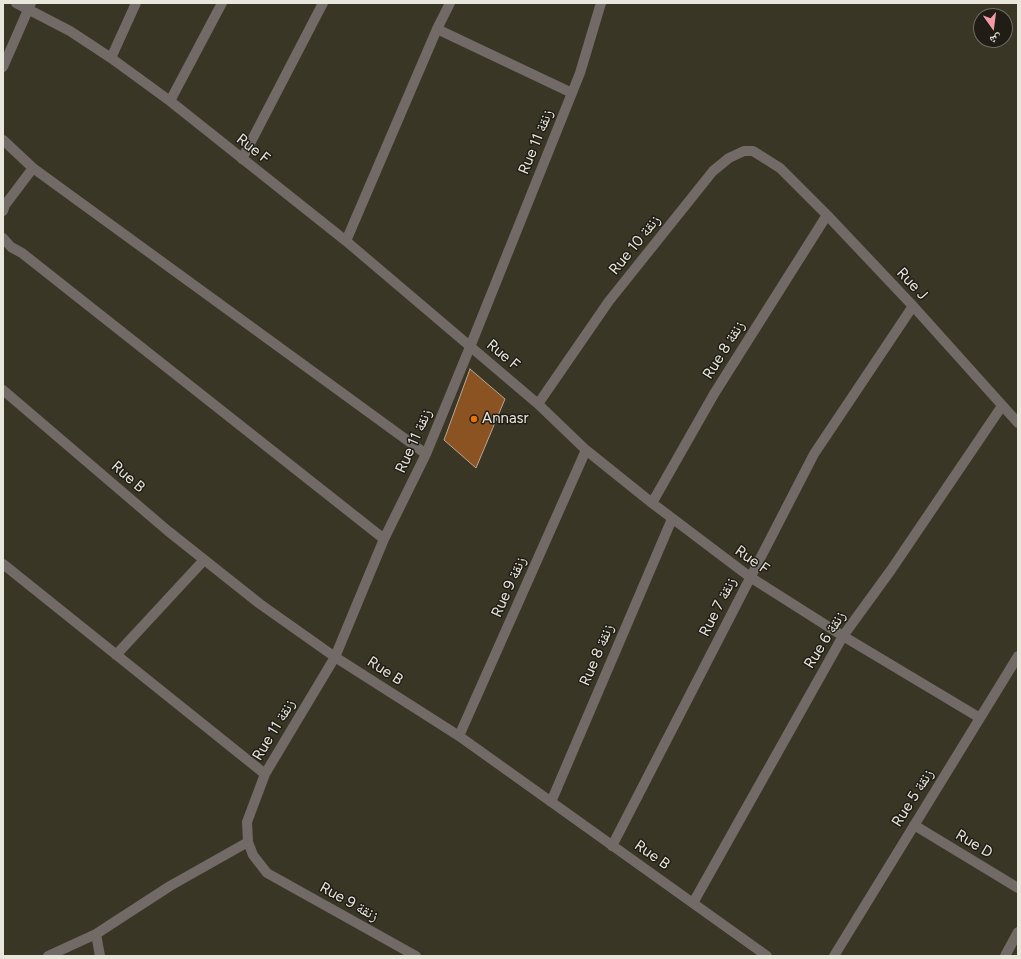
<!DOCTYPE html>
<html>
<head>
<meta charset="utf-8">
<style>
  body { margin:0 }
  #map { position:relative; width:1021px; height:959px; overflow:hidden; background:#3a3626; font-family:Figtree,"Noto Naskh Arabic",sans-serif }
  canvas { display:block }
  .frame { position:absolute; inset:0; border:4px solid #e9e6dc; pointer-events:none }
  .north { position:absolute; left:973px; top:8px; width:40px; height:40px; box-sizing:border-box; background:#1f1d16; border:1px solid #706d65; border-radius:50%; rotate:166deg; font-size:11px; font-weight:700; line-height:16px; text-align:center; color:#e9e6dc }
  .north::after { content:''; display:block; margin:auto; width:14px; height:18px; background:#f49aa7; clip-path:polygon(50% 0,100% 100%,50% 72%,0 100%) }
</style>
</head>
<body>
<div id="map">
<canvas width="1021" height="959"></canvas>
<div class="frame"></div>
<div class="north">ش</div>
</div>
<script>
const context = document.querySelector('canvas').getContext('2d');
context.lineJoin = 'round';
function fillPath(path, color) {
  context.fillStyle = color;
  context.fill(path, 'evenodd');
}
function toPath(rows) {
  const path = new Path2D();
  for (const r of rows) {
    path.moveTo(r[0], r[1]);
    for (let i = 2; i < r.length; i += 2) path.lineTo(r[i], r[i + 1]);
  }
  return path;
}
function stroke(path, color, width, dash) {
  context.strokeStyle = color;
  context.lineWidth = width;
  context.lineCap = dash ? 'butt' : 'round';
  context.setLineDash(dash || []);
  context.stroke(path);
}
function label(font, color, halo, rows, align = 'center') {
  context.font = font + ' Figtree,"Noto Naskh Arabic",sans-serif';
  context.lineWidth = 3;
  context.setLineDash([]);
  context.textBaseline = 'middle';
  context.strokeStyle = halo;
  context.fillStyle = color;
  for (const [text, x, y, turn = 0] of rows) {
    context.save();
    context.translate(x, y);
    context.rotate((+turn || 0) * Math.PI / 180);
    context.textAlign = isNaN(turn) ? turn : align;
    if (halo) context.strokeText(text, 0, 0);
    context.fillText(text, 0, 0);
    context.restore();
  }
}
const building = toPath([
  [470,369,505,399,476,468,444,440,470,369]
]);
fillPath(building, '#8b5321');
stroke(building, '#b8a699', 1);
stroke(toPath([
  [16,3,70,31,111,58,170,101,346,241,538,404,586,450,652,503,750,577,843,636,980,718],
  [437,29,572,93],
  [111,58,136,3],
  [3,67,31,3],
  [170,101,222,3],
  [3,140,33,168,426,454],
  [242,159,323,3],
  [3,211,5,205,33,168],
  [3,238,11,247,22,253,384,539],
  [346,241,437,29,450,3],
  [3,390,168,531,260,604,335,657,459,736,767,956],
  [538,404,609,301,713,171,729,158,744,151,753,151,780,168,827,215,913,306,1018,423],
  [652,503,714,394,827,215],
  [3,564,265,774],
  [116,655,204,560],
  [459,736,586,450],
  [551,802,672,519],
  [914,825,1018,888],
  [612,846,814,454,913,306],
  [693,903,843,636,891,570,1002,406],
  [96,934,100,956],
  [48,956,96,934,170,886,248,842],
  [416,956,267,873,253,855,248,842,247,822,265,774,335,657,384,539,426,454,470,347,580,73,601,3],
  [834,956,1018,656],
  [1005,956,1018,932]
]), '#726a66', 10);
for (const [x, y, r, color] of [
  [474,419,4,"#e8710a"]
]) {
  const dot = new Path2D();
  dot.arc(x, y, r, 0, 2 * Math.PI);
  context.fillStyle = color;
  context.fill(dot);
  stroke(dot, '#1f1d16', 1.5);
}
label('15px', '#e9e6dc', '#1f1d16', [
  ["Rue 11 زنقة",536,142,-68],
  ["Rue F",253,149,38],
  ["Rue 10 زنقة",635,245,-51],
  ["Rue J",912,284,47],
  ["Rue 8 زنقة",724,350,-58],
  ["Rue F",503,355,40],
  ["Rue 11 زنقة",414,441,-66],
  ["Rue B",128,477,41],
  ["Rue F",752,560,35],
  ["Rue 9 زنقة",509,587,-66],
  ["Rue 7 زنقة",718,607,-63],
  ["Rue 6 زنقة",825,640,-58],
  ["Rue 8 زنقة",597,655,-67],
  ["Rue B",385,671,33],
  ["Rue 11 زنقة",274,730,-59],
  ["Rue 5 زنقة",913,798,-58],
  ["Rue D",974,844,31],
  ["Rue B",652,855,35],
  ["Rue 9 زنقة",349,902,29]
]);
label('15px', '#e9e6dc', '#1f1d16', [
  ["Annasr",482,419]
], 'left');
</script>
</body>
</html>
